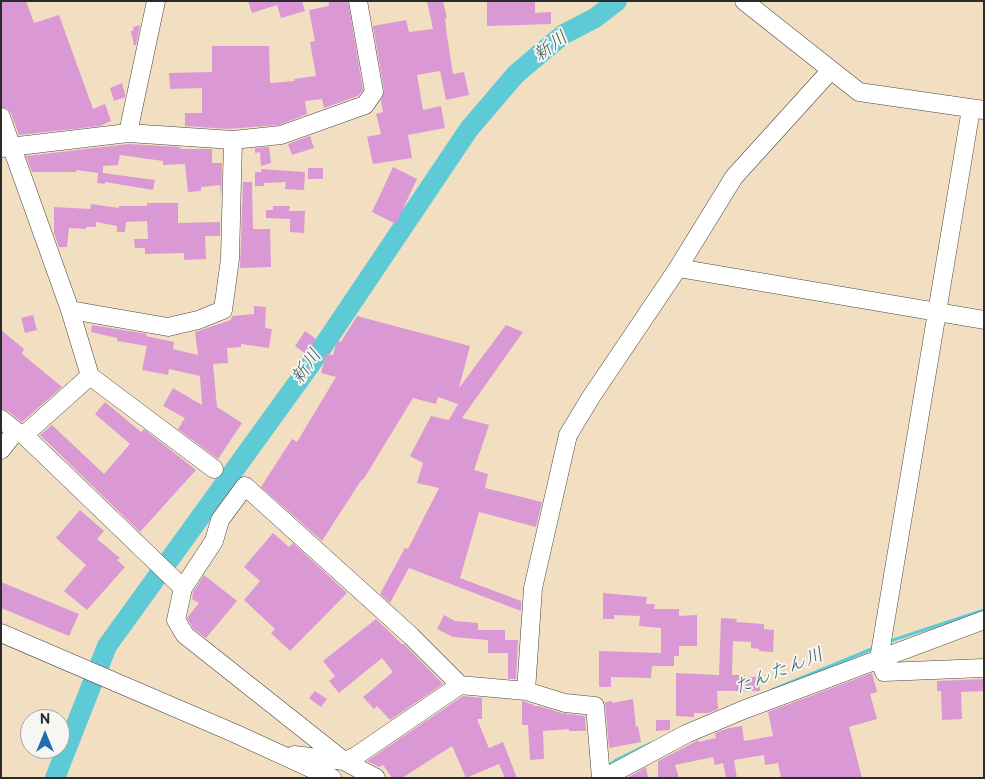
<!DOCTYPE html>
<html>
<head>
<meta charset="utf-8">
<style>
  body { margin:0 }
  #map { position:relative; width:985px; height:779px; overflow:hidden; background:#f2dfc2; font-family:"Balsamiq Sans",sans-serif }
  canvas { display:block }
  .frame { position:absolute; inset:0; border:2px solid #2b2b2b; pointer-events:none }
  .north { position:absolute; left:20px; top:709px; width:50px; height:50px; box-sizing:border-box; background:#f6f6f2; border:1px solid #a5a5a2; border-radius:50%; rotate:0deg; font-size:14px; font-weight:700; line-height:20px; text-align:center; color:#2b2b2b }
  .north::after { content:''; display:block; margin:auto; width:18px; height:22px; background:#1f6fb2; clip-path:polygon(50% 0,100% 100%,50% 72%,0 100%) }
</style>
</head>
<body>
<div id="map">
<canvas width="985" height="779"></canvas>
<div class="frame"></div>
<div class="north">N</div>
</div>
<script>
const context = document.querySelector('canvas').getContext('2d');
context.lineJoin = 'round';
function toPath(rows) {
  const path = new Path2D();
  for (const r of rows) {
    path.moveTo(r[0], r[1]);
    for (let i = 2; i < r.length; i += 2) path.lineTo(r[i], r[i + 1]);
  }
  return path;
}
function stroke(path, color, width, dash) {
  context.strokeStyle = color;
  context.lineWidth = width;
  context.lineCap = dash ? 'butt' : 'round';
  context.setLineDash(dash || []);
  context.stroke(path);
}
function fillPath(path, color) {
  context.fillStyle = color;
  context.fill(path, 'evenodd');
}
function label(font, color, halo, rows, align = 'center') {
  context.font = font + ' "Balsamiq Sans","Klee One",sans-serif';
  context.lineWidth = 4;
  context.setLineDash([]);
  context.textBaseline = 'middle';
  context.strokeStyle = halo;
  context.fillStyle = color;
  for (const [text, x, y, turn = 0] of rows) {
    context.save();
    context.translate(x, y);
    context.rotate((+turn || 0) * Math.PI / 180);
    context.textAlign = isNaN(turn) ? turn : align;
    if (halo) context.strokeText(text, 0, 0);
    context.fillText(text, 0, 0);
    context.restore();
  }
}
stroke(toPath([
  [887,642,984,610],
  [772,690,874,648],
  [607,767,616,760,651,743]
]), '#5ecad5', 3);
stroke(toPath([
  [55,778,107,646,311,364,469,129,516,74,542,52,564,34,595,18,617,1]
]), '#5ecad5', 20);
fillPath(toPath([
  [1,1,26,1,34,23,59,15,93,109,105,104,111,121,100,126,19,135,11,113,7,109,1,107],
  [248,1,302,1,305,11,281,18,277,5,252,13],
  [328,1,348,1,363,90,358,96,324,108,322,99,305,101,307,114,279,125,228,129,185,126,185,113,202,113,202,88,170,89,169,73,212,72,212,46,269,46,270,83,295,81,294,79,316,76,310,42,315,41,309,10,329,6],
  [427,1,443,1,447,18,445,18,447,36,453,74,464,72,469,95,446,100,440,71,417,75,423,110,441,106,445,128,408,135,412,158,373,164,367,137,381,134,376,114,383,112,381,101,384,90,373,26,406,20,409,32,433,29],
  [487,2,535,2,535,13,551,12,551,24,487,26],
  [140,25,136,45,134,45,131,31,134,30,133,27],
  [122,83,125,94,125,97,114,101,110,88],
  [310,136,314,148,292,155,288,144],
  [128,144,180,147,181,149,212,149,212,163,222,163,221,197,220,185,201,187,201,191,188,192,185,164,163,165,163,161,120,155,118,165,103,166,103,173,155,180,153,190,105,182,105,184,97,183,98,173,76,170,76,172,32,172,26,156],
  [269,147,271,163,261,166,260,152,255,153,255,148],
  [393,167,417,179,396,224,372,212],
  [308,168,323,168,323,179,308,179],
  [261,169,305,172,304,190,285,189,286,182,264,183,264,186,255,186,255,172,261,172],
  [243,182,252,182,253,229,270,229,271,267,240,268],
  [147,203,178,203,178,223,220,222,220,236,205,236,206,259,184,260,184,253,145,254,145,248,135,248,134,239,148,239,147,221,126,222,125,232,117,232,117,226,96,222,96,227,86,227,86,229,69,228,67,247,59,247,54,233,54,207,90,209,91,204,119,208,119,206,147,206],
  [273,206,290,206,289,211,305,211,304,233,290,232,290,219,266,218,266,210,273,210],
  [254,306,266,307,265,328,272,329,269,348,241,344,241,347,227,348,228,363,213,364,217,407,242,423,218,459,178,429,185,418,163,406,173,388,202,405,200,376,169,369,168,375,142,370,147,346,117,341,117,338,91,332,92,325,147,334,146,336,174,342,173,349,198,355,195,332,231,320,232,316,254,314],
  [33,315,37,330,25,333,21,318],
  [357,316,470,346,459,388,506,325,523,332,462,418,489,425,474,470,488,474,485,488,542,502,536,527,479,512,460,578,521,601,521,611,409,568,390,603,380,594,405,548,408,549,439,488,417,483,423,463,410,456,431,416,449,420,458,404,438,397,436,404,413,398,363,480,362,479,322,541,261,487,292,439,297,442,336,377,321,373,326,354,333,355,337,341,341,342],
  [1,330,24,349,22,354,62,387,22,422,8,411,1,409],
  [305,331,316,339,306,354,295,346],
  [105,402,141,432,144,429,196,470,140,532,40,435,52,425,104,474,130,444,95,414],
  [80,510,104,531,97,539,120,558,117,560,125,567,87,610,64,591,86,565,56,538],
  [273,533,289,547,293,543,347,593,290,651,271,633,275,629,244,600,260,581,244,567],
  [204,575,237,601,206,638,193,628,187,618,199,603,192,599,193,592],
  [1,582,79,614,69,636,1,608],
  [603,593,647,597,646,604,655,604,654,609,679,609,679,616,697,615,697,646,679,646,679,656,674,656,674,666,652,666,651,678,611,677,611,687,599,687,599,651,661,653,661,628,639,626,640,616,614,615,614,619,603,619],
  [444,615,455,621,478,623,478,630,505,630,505,640,518,640,516,679,508,679,508,653,488,653,488,640,453,637,437,629],
  [721,618,737,619,736,622,764,624,764,629,774,630,773,652,759,651,759,649,751,648,751,642,733,641,732,675,745,675,745,677,760,677,760,691,717,691,718,709,708,713,694,713,694,717,676,716,676,673,719,675],
  [376,619,402,644,404,644,443,684,390,720,377,706,374,709,363,697,393,672,382,658,339,693,329,681,335,676,323,661],
  [872,673,877,692,870,694,877,719,849,727,862,778,781,778,778,763,765,765,764,755,734,760,737,778,726,778,723,763,715,765,713,757,675,765,679,778,658,778,658,761,691,744,698,740,699,742,716,738,715,733,729,728,742,726,744,741,773,736,768,712],
  [984,679,984,691,961,692,962,719,942,720,941,691,937,691,937,681],
  [315,691,327,699,321,707,309,698],
  [463,696,482,698,482,719,477,719,488,746,489,748,503,742,517,778,505,778,499,764,466,778,452,746,402,778,392,778,383,765,379,767,367,761],
  [633,699,636,727,638,726,641,742,609,748,605,702,612,701,612,703],
  [522,701,534,705,534,706,539,706,562,713,585,716,586,731,569,731,569,729,543,731,544,759,530,760,528,725,522,725],
  [656,720,670,720,670,730,656,731],
  [646,767,648,778,627,778]
]), '#da99d4');
const minor = toPath([
  [744,1,859,92,984,110],
  [971,109,879,659,884,672,984,668],
  [1,117,70,310,90,376,214,469],
  [128,133,156,1],
  [1,148,128,133,233,140,281,135,365,105,374,92,358,1],
  [678,268,984,320],
  [70,310,168,327,198,320,223,310,230,259,233,140],
  [1,419,16,431,24,435,183,588],
  [24,435,90,376],
  [1,450,16,431],
  [1,633,234,733,332,778],
  [460,685,356,756,344,761,185,635,176,620,183,588,214,541,220,520,245,486,411,636,460,685,526,691,565,703,595,706,601,778],
  [526,691,533,588,568,435,591,397,678,268,734,177,831,70],
  [294,755,344,761,376,778],
  [604,778,686,734,743,710,984,620]
]);
stroke(minor, '#494642', 19);
stroke(minor, '#fff', 18);
label('italic 19px', '#3a5b5e', '#f6f6f2', [
  ["新川",551,47,-36],
  ["新川",307,367,-55],
  ["たんたん川",779,672,-22]
]);
</script>
</body>
</html>
